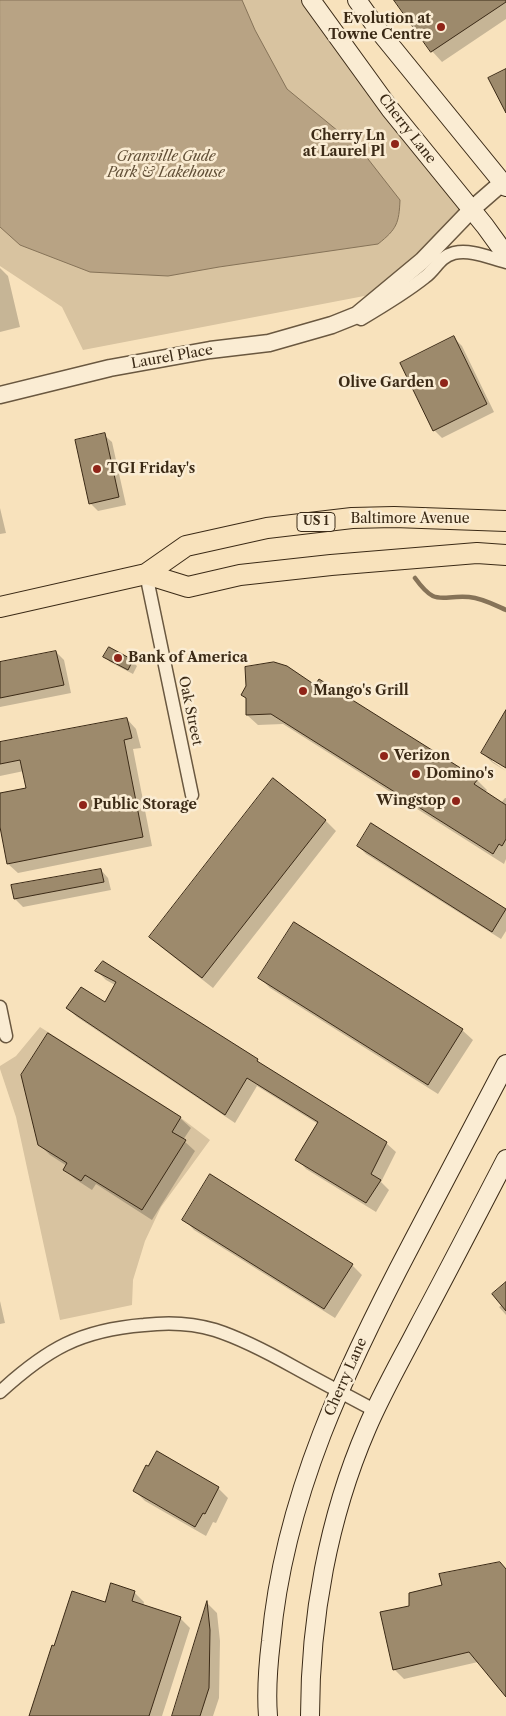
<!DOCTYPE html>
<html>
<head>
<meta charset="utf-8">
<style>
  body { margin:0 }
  canvas { display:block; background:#f8e2bc }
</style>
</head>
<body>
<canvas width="506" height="1716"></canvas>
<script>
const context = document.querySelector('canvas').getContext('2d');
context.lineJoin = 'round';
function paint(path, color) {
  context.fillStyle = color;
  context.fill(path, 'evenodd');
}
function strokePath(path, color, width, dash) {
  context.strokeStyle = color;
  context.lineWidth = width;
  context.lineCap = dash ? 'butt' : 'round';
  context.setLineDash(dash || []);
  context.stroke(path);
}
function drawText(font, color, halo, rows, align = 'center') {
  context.font = font + ' "Libre Caslon Text",serif';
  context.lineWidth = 5;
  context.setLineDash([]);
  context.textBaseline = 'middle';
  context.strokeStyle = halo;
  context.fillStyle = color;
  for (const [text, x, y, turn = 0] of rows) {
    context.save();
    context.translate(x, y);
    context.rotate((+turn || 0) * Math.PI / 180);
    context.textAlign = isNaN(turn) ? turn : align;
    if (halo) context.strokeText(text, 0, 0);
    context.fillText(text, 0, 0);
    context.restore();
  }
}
paint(new Path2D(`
  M 0,0 L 317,0 L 472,209 L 385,292 L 83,350 L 62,307 L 0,266 Z
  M 40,1027 L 168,1108 L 210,1140 L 161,1207 L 145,1241 L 133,1280 L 132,1305 L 60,1320 L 16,1117 L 0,1069 L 0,1066 L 16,1056 Z`), '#d8c3a0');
const water = new Path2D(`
  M 0,0 L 242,0 L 255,30 L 287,89 L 361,150 L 400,200 C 399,223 397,229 378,244 L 219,267 L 168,276 L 90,272 L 20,245 L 0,227 Z`);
paint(water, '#b8a384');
strokePath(water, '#867358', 1);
paint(new Path2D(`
  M 396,0 L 506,0 L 506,19 L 442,62 L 432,51 Z
  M 0,268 L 8,276 L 20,327 L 0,332 Z
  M 454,338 L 462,346 L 494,412 L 442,438 L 434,430 Z
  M 104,435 L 112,442 L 126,505 L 98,511 L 90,503 Z
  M 0,508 L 6,533 L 0,534 Z
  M 56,652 L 64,660 L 71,693 L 0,707 L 0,663 Z
  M 105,657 L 132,661 L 137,666 L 133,674 L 110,662 Z
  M 316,687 L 477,780 L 487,790 L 485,793 L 501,803 L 505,798 L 506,798 L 506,859 L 504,864 L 283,724 L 258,725 L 247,715 L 247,700 L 242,694 Z
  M 506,713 L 506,767 L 492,758 L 492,761 L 506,771 L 493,763 L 482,753 Z
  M 127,719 L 136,729 L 141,748 L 133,749 L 152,846 L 18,873 L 8,864 L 0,821 L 0,794 L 27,789 L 24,771 L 0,776 L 0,743 Z
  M 325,820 L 336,831 L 213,988 L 161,947 L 151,937 Z
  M 372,825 L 506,910 L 506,931 L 501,939 L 366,854 L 358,846 Z
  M 101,870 L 108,878 L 111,890 L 23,907 L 15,899 Z
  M 294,924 L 462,1030 L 473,1040 L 438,1094 L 270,988 L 260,978 Z
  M 97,971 L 257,1060 L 263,1067 L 386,1143 L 396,1152 L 381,1182 L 389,1190 L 376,1212 L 306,1169 L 297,1159 L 318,1124 L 257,1086 L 235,1123 L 77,1017 L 67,1008 L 105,1004 L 115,985 L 106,980 Z
  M 48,1035 L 180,1118 L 191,1128 L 183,1140 L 195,1151 L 152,1220 L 96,1184 L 92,1190 L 75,1179 L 65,1169 L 67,1166 L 50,1155 L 39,1144 Z
  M 184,1219 L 352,1265 L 362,1275 L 335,1318 L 194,1230 Z
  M 506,1283 L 506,1315 L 499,1307 L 502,1305 Z
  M 0,1301 L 5,1323 L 0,1324 Z
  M 218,1488 L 228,1498 L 216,1523 L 213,1522 L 206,1536 L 145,1501 L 135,1491 Z
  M 506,1569 L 506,1695 L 478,1662 L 404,1679 L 394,1669 L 411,1607 Z
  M 134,1592 L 144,1602 L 143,1606 L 180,1618 L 190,1628 L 162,1716 L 30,1716 L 55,1647 L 106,1604 Z
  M 208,1604 L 217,1613 L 220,1641 L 219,1698 L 213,1716 L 173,1716 Z`), '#0003');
strokePath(new Path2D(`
  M 415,578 C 436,607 439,595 469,597 C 482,598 495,605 506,610`), '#867358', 4.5);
const building = new Path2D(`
  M 394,0 L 506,0 L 506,2 L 431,52 Z
  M 506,69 L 506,113 L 488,78 Z
  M 454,336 L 487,404 L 433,431 L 400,363 Z
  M 105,433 L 119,497 L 89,504 L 75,440 Z
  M 109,647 L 133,660 L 128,670 L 103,657 Z
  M 56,651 L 64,685 L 0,698 L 0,662 Z
  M 274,662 L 287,666 L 315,685 L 319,679 L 478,779 L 474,784 L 506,805 L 506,839 L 502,846 L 499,844 L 493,854 L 271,714 L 246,715 L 246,698 L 241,695 L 246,686 L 245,667 Z
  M 506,710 L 506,768 L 481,753 Z
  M 127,718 L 132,738 L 124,740 L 143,837 L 7,864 L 0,827 L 0,793 L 26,788 L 20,760 L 0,764 L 0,742 Z
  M 273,778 L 326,820 L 202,978 L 149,937 Z
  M 371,823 L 506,909 L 492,932 L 357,846 Z
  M 101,869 L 104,882 L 14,899 L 11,885 Z
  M 294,922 L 463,1029 L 428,1085 L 258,978 Z
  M 103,961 L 258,1059 L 257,1061 L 387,1142 L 371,1174 L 381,1180 L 366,1203 L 295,1160 L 318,1122 L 247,1078 L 225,1115 L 66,1008 L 81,987 L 105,1002 L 116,982 L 95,971 Z
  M 48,1033 L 181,1117 L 172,1132 L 186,1140 L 142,1210 L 85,1175 L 81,1181 L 63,1170 L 67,1163 L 38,1145 L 21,1075 Z
  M 210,1174 L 353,1264 L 324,1309 L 182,1220 Z
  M 506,1282 L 506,1311 L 492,1294 Z
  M 157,1451 L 219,1487 L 205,1514 L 203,1513 L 195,1527 L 133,1491 L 146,1465 L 148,1466 Z
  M 500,1562 L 506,1569 L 506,1697 L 469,1652 L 393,1670 L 380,1612 L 409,1606 L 409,1593 L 442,1585 L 439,1574 Z
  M 111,1583 L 135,1591 L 132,1601 L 181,1617 L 149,1716 L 29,1716 L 52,1645 L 54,1646 L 72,1591 L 105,1602 Z
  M 207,1601 L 210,1630 L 209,1688 L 200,1716 L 172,1716 Z`);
paint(building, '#9d8a6c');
strokePath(building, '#3b2a16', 1);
const minor = new Path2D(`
  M 361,319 C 383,306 405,293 425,277 C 436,269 439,257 454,253 C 471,249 490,258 506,262
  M 146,574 L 192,795
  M 0,1007 L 6,1036
  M 0,1392 C 47,1349 80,1330 144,1325 C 168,1322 192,1323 215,1330 C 243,1339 269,1353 294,1367 C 321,1382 348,1396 374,1410`);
const tertiary = new Path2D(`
  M 0,395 L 110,368 L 210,350 L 269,343 L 332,325 L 357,315 L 422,261 L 472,209 L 503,182`);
const secondary = new Path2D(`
  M 311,0 L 390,109 L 485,226 L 506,255
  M 357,0 L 379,31 L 506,187
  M 268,1716 C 266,1691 268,1666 271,1641 C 284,1496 346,1368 413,1241 C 444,1182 475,1123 506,1064
  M 310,1716 C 310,1619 328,1518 367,1428 C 382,1393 401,1360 418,1327 C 448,1271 477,1215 506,1159`);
const primary = new Path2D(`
  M 146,574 L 188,587 L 240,575 L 331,565 L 477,553 L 506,555
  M 0,607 L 146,574 L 186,546 L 267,528 L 352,518 L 394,517 L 506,521`);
strokePath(minor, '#6a5840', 15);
strokePath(tertiary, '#6a5840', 19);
strokePath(secondary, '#3b2a16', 20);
strokePath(primary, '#3b2a16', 22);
strokePath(minor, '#faecd3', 12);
strokePath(tertiary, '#faecd3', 16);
strokePath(secondary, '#faecd3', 18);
strokePath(primary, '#f8e2bc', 20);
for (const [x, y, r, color] of [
  [441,27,5,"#8f2418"],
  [395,144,5,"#8f2418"],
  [444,383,5,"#8f2418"],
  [97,469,5,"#8f2418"],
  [118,658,5,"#8f2418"],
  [303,691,5,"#8f2418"],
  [384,756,5,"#8f2418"],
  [416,774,5,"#8f2418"],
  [456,801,5,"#8f2418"],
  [83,805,5,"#8f2418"]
]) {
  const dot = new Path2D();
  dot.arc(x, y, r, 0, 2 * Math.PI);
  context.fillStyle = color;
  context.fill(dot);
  strokePath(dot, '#faecd3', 2);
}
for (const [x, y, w] of [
  [316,522,38]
]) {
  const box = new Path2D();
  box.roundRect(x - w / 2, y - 9.5, w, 19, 4);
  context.fillStyle = '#faecd3';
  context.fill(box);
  strokePath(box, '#3b2a16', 1);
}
drawText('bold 12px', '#3b2a16', null, [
  ["US 1",316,522]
]);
drawText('bold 14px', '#3b2a16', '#faecd3', [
  ["Evolution at",431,19,"right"],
  ["Towne Centre",431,35,"right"],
  ["Cherry Ln",385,136,"right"],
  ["at Laurel Pl",385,152,"right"],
  ["Olive Garden",434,383,"right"],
  ["TGI Friday's",107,469],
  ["Bank of America",128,658],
  ["Mango's Grill",313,691],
  ["Verizon",394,756],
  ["Domino's",426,774],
  ["Wingstop",446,801,"right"],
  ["Public Storage",93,805]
], 'left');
drawText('14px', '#3b2a16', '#faecd3', [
  ["Cherry Lane",407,129,52],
  ["Laurel Place",172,357,-10],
  ["Baltimore Avenue",410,519],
  ["Oak Street",190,711,78],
  ["Cherry Lane",346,1377,-66]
]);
drawText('italic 14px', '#625038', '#faecd3', [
  ["Granville Gude",166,157],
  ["Park & Lakehouse",166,173]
]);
</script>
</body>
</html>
